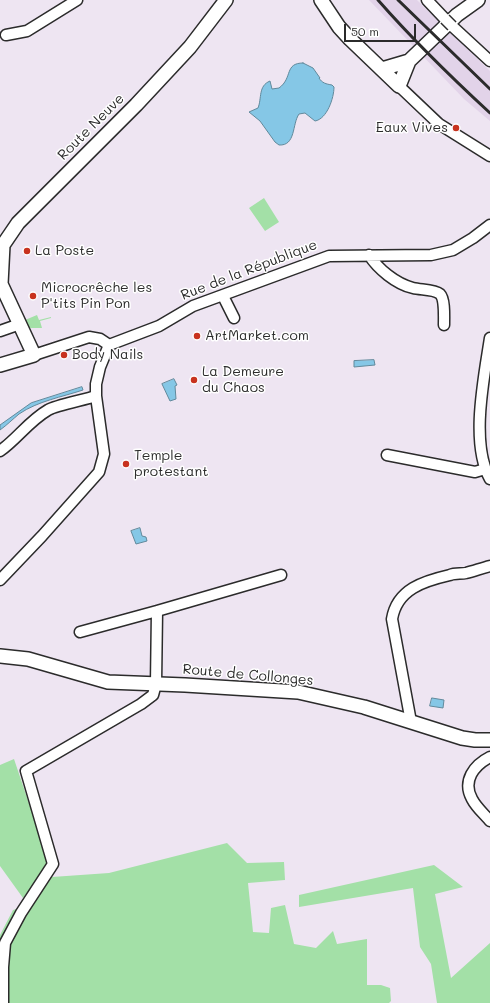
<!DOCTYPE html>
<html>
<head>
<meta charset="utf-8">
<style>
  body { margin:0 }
  #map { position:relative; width:490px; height:1003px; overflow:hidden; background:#eee5f2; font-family:Mali,sans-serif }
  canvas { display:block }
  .scale { position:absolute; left:344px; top:24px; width:72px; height:18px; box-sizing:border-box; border:2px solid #2b2b2b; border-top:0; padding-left:5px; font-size:12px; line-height:14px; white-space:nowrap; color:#2b2b2b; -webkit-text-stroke:3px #fff; paint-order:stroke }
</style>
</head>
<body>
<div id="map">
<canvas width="490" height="1003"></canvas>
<div class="scale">50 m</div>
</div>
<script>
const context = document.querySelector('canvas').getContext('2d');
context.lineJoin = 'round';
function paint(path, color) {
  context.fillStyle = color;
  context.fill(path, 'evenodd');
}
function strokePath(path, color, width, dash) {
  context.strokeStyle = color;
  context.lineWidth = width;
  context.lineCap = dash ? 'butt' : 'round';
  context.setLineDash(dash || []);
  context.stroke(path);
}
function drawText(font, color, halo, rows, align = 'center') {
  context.font = font + ' Mali,sans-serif';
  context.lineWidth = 3;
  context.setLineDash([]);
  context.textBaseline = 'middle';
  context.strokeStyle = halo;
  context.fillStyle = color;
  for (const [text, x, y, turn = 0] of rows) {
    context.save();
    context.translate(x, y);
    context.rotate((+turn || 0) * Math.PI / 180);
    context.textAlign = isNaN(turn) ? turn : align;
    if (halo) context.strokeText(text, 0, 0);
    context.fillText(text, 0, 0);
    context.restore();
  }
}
paint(new Path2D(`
  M 369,0 L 417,0 L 490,71 L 490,121 L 464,99 Z`), '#e2d3e9');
paint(new Path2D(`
  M 264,198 L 279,222 L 265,231 L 249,208 Z
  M 37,315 L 39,320 L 51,317 L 51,318 L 40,321 L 42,328 L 29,328 L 25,320 Z
  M 14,759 L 49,863 L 23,898 L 0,866 L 0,765 Z
  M 227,843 L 247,863 L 284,862 L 285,880 L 248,883 L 253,932 L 269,933 L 271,908 L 285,905 L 294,944 L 316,948 L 333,931 L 337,944 L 367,939 L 367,985 L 381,985 L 390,988 L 391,1001 L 389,1003 L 0,1003 L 0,935 L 13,910 L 32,905 L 52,877 L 109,873 Z
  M 434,865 L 463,887 L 435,894 L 451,978 L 490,943 L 490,1003 L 437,1003 L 431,964 L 420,947 L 413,888 L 299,907 L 299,895 Z`), '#a3e0a7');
const water = new Path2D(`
  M 303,63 L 313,68 L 320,78 L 319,78 C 322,83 326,84 332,85 L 334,87 C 334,98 327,119 315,121 L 305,113 L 299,114 C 292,124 296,146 279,145 L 275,142 L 260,121 L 249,112 L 258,108 C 262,98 258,86 270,81 L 272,89 L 279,88 C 293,78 284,63 303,63 Z
  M 374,360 L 375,365 L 354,367 L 354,361 Z
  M 174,379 L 177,385 L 175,386 L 176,399 L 170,401 L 162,384 Z
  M 82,387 L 83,390 C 62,397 38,401 19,414 C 13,419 7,425 0,430 L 0,425 L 31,403 Z
  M 140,528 L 142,536 L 146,537 L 147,541 L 136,544 L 131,531 Z
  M 432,698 L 444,700 L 443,708 L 430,706 Z`);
paint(water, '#85c7e6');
strokePath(water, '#61899b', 1);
const minor = new Path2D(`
  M 427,0 L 445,19
  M 452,26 L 490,61
  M 6,35 L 27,31 L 77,0
  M 399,86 L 439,124 L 490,156
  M 369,255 C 378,269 396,284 413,288 C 421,290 434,289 440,294 C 445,299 444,317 444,325
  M 223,296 L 234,318
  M 0,331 L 20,324
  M 490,338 C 484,378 470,443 490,479
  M 109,345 L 159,326 L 193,306 L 329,256 L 431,255 L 453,250 L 473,238 L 490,225
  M 34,355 L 89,337 L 100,339 L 109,345
  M 0,451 C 17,439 29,421 48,410 C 56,405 84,400 96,396
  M 387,455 L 475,472 L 485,469
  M 0,580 L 42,536 L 99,472 L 104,454 L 96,396 L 96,384 L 100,367 L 109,345
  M 80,632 L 157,611
  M 411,722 L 392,619 C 397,589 424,581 450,575 C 455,573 461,574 466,573 C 474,571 482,568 490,566
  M 490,757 C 474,765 462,781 472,799 C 476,807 484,814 490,821
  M 3,1003 L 3,967 L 5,943 L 21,913 L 53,864 L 26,771 L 141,704 L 153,695 L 156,684 L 157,611 L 281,575`);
const major = new Path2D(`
  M 321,0 L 339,27 L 350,39 L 399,86 L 409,61
  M 382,69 L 409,61 L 457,15 L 478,0
  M 0,365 L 34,355 L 1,284 L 3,245 L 18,223 L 136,105 L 190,47 L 226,0
  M 0,656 L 28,659 L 108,682 L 185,685 L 298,692 L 364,707 L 462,738 L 475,740 L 490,740`);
strokePath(minor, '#2b2b2b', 13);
strokePath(major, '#2b2b2b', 16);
strokePath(minor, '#fff', 10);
strokePath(major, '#fff', 13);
strokePath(new Path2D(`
  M 378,0 C 413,40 451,77 490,113
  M 398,0 L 490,89`), '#2b2b2b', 3);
const minorBridge = new Path2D(`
  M 445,19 L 452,26`);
strokePath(minorBridge, '#2b2b2b', 13, []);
strokePath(minorBridge, '#fff', 10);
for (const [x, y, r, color] of [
  [456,128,4,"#c8321e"],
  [27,251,4,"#c8321e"],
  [33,296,4,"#c8321e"],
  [197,336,4,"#c8321e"],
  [64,355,4,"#c8321e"],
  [194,380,4,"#c8321e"],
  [126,464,4,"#c8321e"]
]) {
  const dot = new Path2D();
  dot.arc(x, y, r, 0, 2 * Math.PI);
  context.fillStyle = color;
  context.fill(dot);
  strokePath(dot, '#fff', 1.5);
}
drawText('14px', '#2b2b2b', '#fff', [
  ["Route Neuve",91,127,-45],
  ["Rue de la République",249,270,-21],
  ["Route de Collonges",248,675,5]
]);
drawText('14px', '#2b2b2b', '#fff', [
  ["Eaux Vives",448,128,"right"],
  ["La Poste",35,251],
  ["Microcrêche les",41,288],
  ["P'tits Pin Pon",41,304],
  ["ArtMarket.com",205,336],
  ["Body Nails",72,355],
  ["La Demeure",202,372],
  ["du Chaos",202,388],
  ["Temple",134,456],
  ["protestant",134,472]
], 'left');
</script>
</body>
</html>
